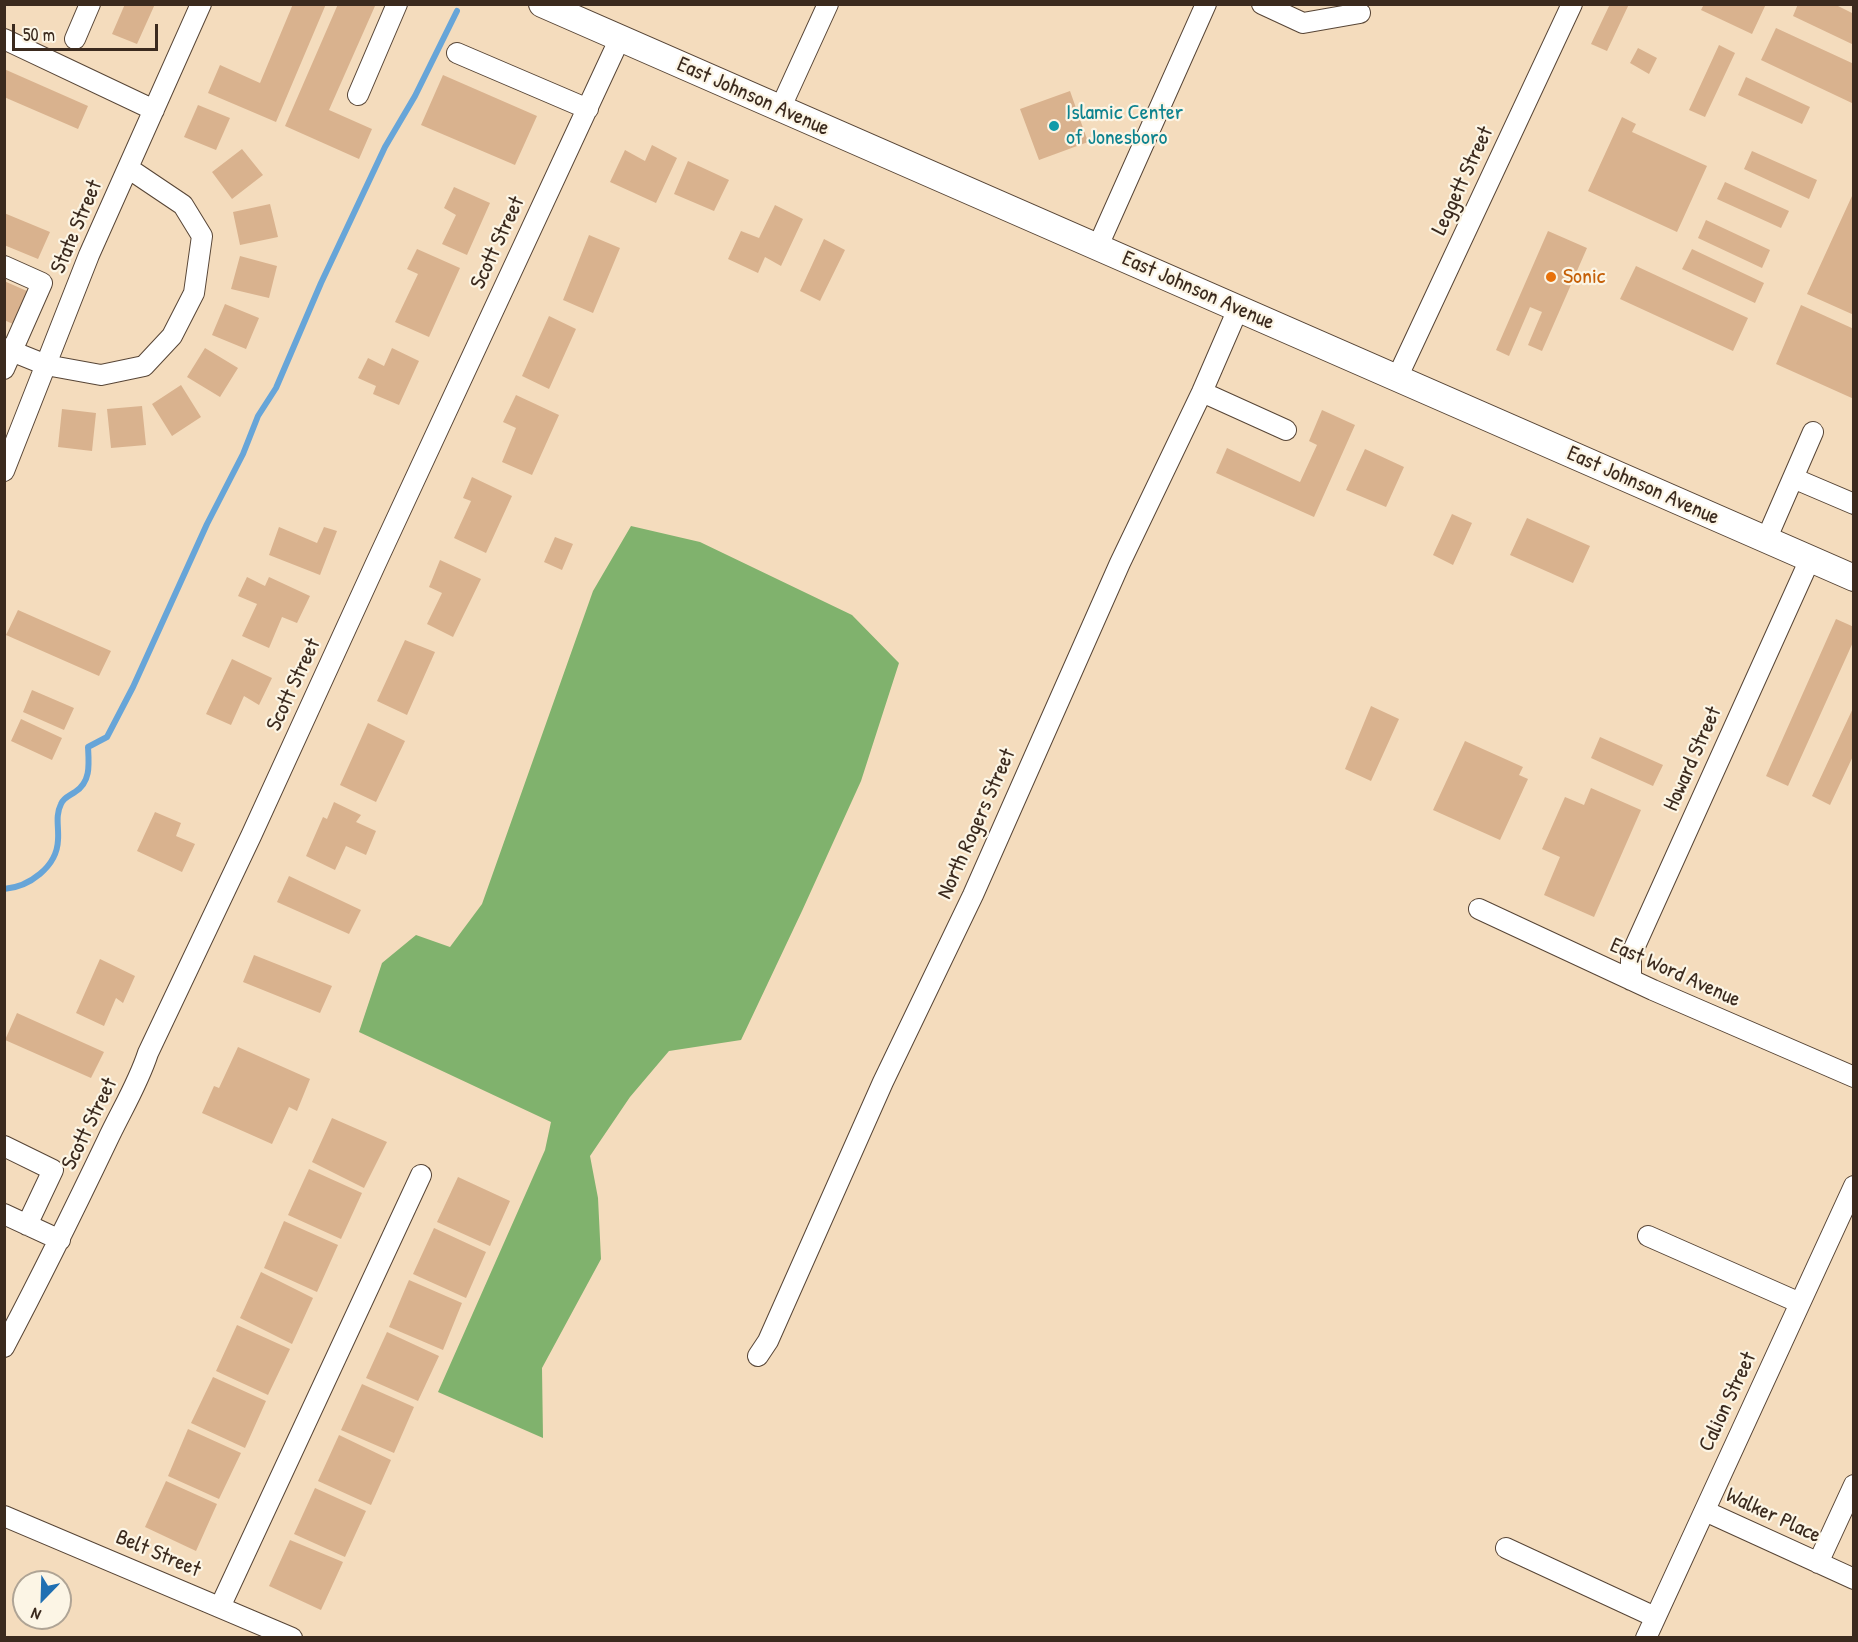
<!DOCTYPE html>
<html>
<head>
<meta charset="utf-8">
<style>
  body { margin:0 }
  #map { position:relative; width:1858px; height:1642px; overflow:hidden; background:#f4dcbd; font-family:"Patrick Hand",sans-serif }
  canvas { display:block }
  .frame { position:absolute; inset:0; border:6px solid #3b2a1e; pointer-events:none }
  .north { position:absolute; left:12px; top:1570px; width:60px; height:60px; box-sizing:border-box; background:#fcf5e5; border:2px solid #afa495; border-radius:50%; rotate:203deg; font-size:16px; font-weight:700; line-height:24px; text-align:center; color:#3b2a1e }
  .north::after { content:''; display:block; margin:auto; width:21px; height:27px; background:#1f6fb2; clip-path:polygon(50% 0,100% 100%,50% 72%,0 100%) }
  .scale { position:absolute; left:12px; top:24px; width:146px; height:27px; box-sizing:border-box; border:3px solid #3b2a1e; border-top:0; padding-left:8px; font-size:18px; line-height:21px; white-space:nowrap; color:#3b2a1e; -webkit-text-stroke:4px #fcf5e5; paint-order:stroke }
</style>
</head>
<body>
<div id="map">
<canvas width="1858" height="1642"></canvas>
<div class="frame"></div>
<div class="north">N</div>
<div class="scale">50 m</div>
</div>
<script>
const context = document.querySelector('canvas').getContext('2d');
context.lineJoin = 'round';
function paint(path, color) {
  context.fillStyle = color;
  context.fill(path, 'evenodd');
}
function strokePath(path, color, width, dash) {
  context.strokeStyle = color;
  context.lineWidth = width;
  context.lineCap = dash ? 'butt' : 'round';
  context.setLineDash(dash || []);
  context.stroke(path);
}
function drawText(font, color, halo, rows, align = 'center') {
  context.font = font + ' "Patrick Hand",sans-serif';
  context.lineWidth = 4.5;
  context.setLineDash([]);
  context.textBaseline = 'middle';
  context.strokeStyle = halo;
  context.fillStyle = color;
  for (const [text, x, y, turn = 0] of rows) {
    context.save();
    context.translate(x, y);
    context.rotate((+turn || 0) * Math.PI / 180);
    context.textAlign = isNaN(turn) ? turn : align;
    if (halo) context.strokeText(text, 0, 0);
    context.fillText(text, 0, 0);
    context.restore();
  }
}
paint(new Path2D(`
  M 631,526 L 700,542 L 852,615 L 899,663 L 861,781 L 802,911 L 741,1040 L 669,1051 L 630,1097 L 590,1156 L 598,1198 L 601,1259 L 542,1368 L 543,1438 L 438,1392 L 545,1150 L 551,1122 L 359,1032 L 382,963 L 416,935 L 450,947 L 482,904 L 593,591 Z`), '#80b26d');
strokePath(new Path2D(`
  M 4,889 C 29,887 57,867 58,840 C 59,827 55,816 61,804 C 63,798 69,796 75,792 C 91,782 89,764 88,747 L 107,737 L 133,687 L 207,524 L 243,454 L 258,416 L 276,388 L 321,283 L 385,147 L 415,96 L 457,11`), '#67a5d8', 6);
paint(new Path2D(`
  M 125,4 L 155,4 L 137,44 L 112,34 Z
  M 293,4 L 326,4 L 276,122 L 208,93 L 220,65 L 260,83 Z
  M 338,4 L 375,6 L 329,110 L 372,129 L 359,159 L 285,126 Z
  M 1610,4 L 1629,4 L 1607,51 L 1591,44 Z
  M 1704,4 L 1766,4 L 1752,34 L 1701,10 Z
  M 1798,4 L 1834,4 L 1854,14 L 1854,45 L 1793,16 Z
  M 1776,28 L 1854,64 L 1854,104 L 1761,60 Z
  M 1719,45 L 1735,53 L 1705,117 L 1689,110 Z
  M 1638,48 L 1657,58 L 1649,74 L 1630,63 Z
  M 4,69 L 88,106 L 78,129 L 4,97 Z
  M 443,75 L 537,116 L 515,165 L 421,125 Z
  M 1746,77 L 1810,107 L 1802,124 L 1738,95 Z
  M 1070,91 L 1088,142 L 1039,160 L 1020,109 Z
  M 198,105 L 230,118 L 216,150 L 184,137 Z
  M 1622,117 L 1636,124 L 1632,132 L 1707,166 L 1677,232 L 1588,191 Z
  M 652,145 L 677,158 L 656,203 L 610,182 L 625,150 L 645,161 Z
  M 242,149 L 263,175 L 232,199 L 212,172 Z
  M 1752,151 L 1817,180 L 1809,199 L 1744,169 Z
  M 688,161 L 729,180 L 714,211 L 674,194 Z
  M 1725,182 L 1789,211 L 1781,228 L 1717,199 Z
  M 454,187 L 490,203 L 467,255 L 442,244 L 456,215 L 444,208 Z
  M 1852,196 L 1854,197 L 1854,315 L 1807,294 Z
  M 270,204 L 278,237 L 240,245 L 233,212 Z
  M 775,205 L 803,219 L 781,266 L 765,257 L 758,273 L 728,259 L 741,231 L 759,238 Z
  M 4,213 L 50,232 L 38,259 L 4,245 Z
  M 1706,220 L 1770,250 L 1762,268 L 1698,238 Z
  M 1548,231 L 1587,248 L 1542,351 L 1528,345 L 1542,312 L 1530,307 L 1509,356 L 1496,350 Z
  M 589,235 L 620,248 L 593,313 L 563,300 Z
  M 824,239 L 845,250 L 820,301 L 800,291 Z
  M 417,249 L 460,268 L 429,337 L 395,322 L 418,274 L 407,269 Z
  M 1692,249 L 1764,283 L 1755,303 L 1682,269 Z
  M 240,256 L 277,266 L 269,298 L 231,289 Z
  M 1636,266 L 1748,318 L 1733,351 L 1620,299 Z
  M 4,281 L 27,291 L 13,324 L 4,320 Z
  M 225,304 L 259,318 L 246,349 L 212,335 Z
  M 1801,305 L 1854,329 L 1854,399 L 1776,364 Z
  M 549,316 L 576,329 L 549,389 L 522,376 Z
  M 205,348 L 238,368 L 220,397 L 187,377 Z
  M 392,348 L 419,361 L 399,405 L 373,394 L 376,386 L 358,378 L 368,358 L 384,366 Z
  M 181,385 L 201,417 L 172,436 L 152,404 Z
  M 516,395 L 559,415 L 532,475 L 502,462 L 516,428 L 503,422 Z
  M 142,406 L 146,445 L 111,448 L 107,409 Z
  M 62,409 L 96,413 L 92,451 L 58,447 Z
  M 1322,410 L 1355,425 L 1314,517 L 1216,473 L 1227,448 L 1300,482 L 1317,445 L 1309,441 Z
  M 1365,449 L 1404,467 L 1386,507 L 1346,490 Z
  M 472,477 L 512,496 L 486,553 L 454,538 L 471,501 L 463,498 Z
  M 1452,514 L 1472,523 L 1453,565 L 1433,555 Z
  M 1527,518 L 1590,546 L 1573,583 L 1510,555 Z
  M 279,527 L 317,543 L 324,527 L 337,531 L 320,575 L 269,555 Z
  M 555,537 L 573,544 L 562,570 L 544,562 Z
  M 440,560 L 481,579 L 453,637 L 427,624 L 442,593 L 429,587 Z
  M 247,577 L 265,586 L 269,577 L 310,596 L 297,623 L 282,617 L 269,648 L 242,636 L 257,604 L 238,596 Z
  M 18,610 L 111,651 L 99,676 L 6,635 Z
  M 1836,619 L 1854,627 L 1854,640 L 1788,786 L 1766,776 Z
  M 405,640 L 435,652 L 407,715 L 377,701 Z
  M 232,659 L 272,678 L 259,705 L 244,696 L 231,725 L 206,714 Z
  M 32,690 L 74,708 L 64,730 L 23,712 Z
  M 1371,706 L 1399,719 L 1371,781 L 1345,769 Z
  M 1854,706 L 1854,754 L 1830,805 L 1812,796 Z
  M 21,719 L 62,738 L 52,760 L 11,741 Z
  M 368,723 L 405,741 L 376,802 L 340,785 Z
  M 1600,737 L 1663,765 L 1653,786 L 1591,758 Z
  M 1465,741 L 1523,767 L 1519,775 L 1528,779 L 1500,840 L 1433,810 Z
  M 1591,788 L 1641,810 L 1594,917 L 1544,895 L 1560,857 L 1542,849 L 1565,797 L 1584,805 Z
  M 334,802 L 361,815 L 356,822 L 376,831 L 366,855 L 346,846 L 335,870 L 306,856 L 323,817 L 327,819 Z
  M 155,812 L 181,823 L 176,836 L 195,844 L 182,872 L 137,851 Z
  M 289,876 L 361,910 L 349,934 L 277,902 Z
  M 254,955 L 332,986 L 320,1013 L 243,982 Z
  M 100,959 L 135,976 L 123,1003 L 116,998 L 104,1026 L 76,1013 Z
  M 17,1013 L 104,1052 L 91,1078 L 5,1040 Z
  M 238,1047 L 310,1079 L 297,1111 L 289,1107 L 272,1144 L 202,1113 L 214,1086 L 219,1088 Z
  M 332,1118 L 387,1142 L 364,1188 L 312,1162 Z
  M 309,1169 L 362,1193 L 341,1239 L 288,1215 Z
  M 458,1177 L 510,1201 L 490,1246 L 437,1222 Z
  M 284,1221 L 338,1245 L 317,1292 L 264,1268 Z
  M 434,1228 L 486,1252 L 466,1298 L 413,1274 Z
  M 261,1272 L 313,1298 L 292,1344 L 240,1318 Z
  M 409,1280 L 462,1303 L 443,1350 L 389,1327 Z
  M 237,1325 L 290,1349 L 268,1395 L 216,1371 Z
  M 387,1332 L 439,1356 L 418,1401 L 366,1378 Z
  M 213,1377 L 266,1401 L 245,1448 L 191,1423 Z
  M 362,1384 L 414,1407 L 394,1453 L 341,1430 Z
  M 188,1429 L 241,1453 L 219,1499 L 168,1476 Z
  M 339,1435 L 391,1460 L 371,1505 L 318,1481 Z
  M 166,1481 L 217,1504 L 196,1551 L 145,1527 Z
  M 315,1488 L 366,1511 L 345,1557 L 294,1534 Z
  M 290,1540 L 343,1562 L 321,1610 L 269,1586 Z`), '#d9b28e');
const minor = new Path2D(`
  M 1262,4 L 1303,23 L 1360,13
  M 4,39 L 154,110
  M 75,39 L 90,4
  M 457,53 L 588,109
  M 358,95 L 397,4
  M 780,109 L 828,4
  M 1098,246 L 1206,4
  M 4,266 L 42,283 L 4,369
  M 4,348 L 46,365 L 101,375 L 144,366 L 172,336 L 194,293 L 202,236 L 183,205 L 128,168
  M 1397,378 L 1572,4
  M 1202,392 L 1286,430
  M 4,471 L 89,255 L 201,4
  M 1793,478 L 1854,504
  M 1766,540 L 1813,432
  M 1479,909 L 1653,990 L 1854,1077
  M 1631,980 L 1631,955 L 1810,559
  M 4,1146 L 53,1170 L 27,1225
  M 4,1214 L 60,1240
  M 1648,1236 L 1800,1303
  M 4,1347 C 40,1279 74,1210 107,1141 C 121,1111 138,1084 148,1053 L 251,836 L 376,563 L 620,38
  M 758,1356 L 768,1341 L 883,1082 L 973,895 L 1120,563 L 1202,392 L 1238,309
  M 1705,1511 L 1854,1579
  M 4,1516 L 292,1638
  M 1506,1548 L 1655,1617
  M 1818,1563 L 1854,1485
  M 220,1607 L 421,1175
  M 1646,1638 L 1854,1186`);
const major = new Path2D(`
  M 542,4 L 1854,578`);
strokePath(minor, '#574536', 22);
strokePath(major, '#574536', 28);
strokePath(minor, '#fff', 20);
strokePath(major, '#fff', 26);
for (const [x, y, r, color] of [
  [1054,126,6,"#0f9aa8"],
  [1551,277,6,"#e8710a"]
]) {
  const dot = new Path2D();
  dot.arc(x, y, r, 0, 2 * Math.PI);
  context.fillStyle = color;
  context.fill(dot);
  strokePath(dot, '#fcf5e5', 2);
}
drawText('22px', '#3b2a1e', '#fcf5e5', [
  ["East Johnson Avenue",753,97,24],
  ["Leggett Street",1463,181,-65],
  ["State Street",77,227,-67],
  ["Scott Street",498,243,-65],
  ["East Johnson Avenue",1198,291,24],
  ["East Johnson Avenue",1643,486,24],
  ["Scott Street",294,685,-65],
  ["Howard Street",1693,759,-66],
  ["North Rogers Street",977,824,-66],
  ["East Word Avenue",1675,973,24],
  ["Scott Street",90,1124,-64],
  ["Calion Street",1728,1402,-65],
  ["Walker Place",1773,1516,25],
  ["Belt Street",158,1554,23]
]);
drawText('22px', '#0d838f', '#fcf5e5', [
  ["Islamic Center",1066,113],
  ["of Jonesboro",1066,138]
], 'left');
drawText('22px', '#c56008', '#fcf5e5', [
  ["Sonic",1563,277]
], 'left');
</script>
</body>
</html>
